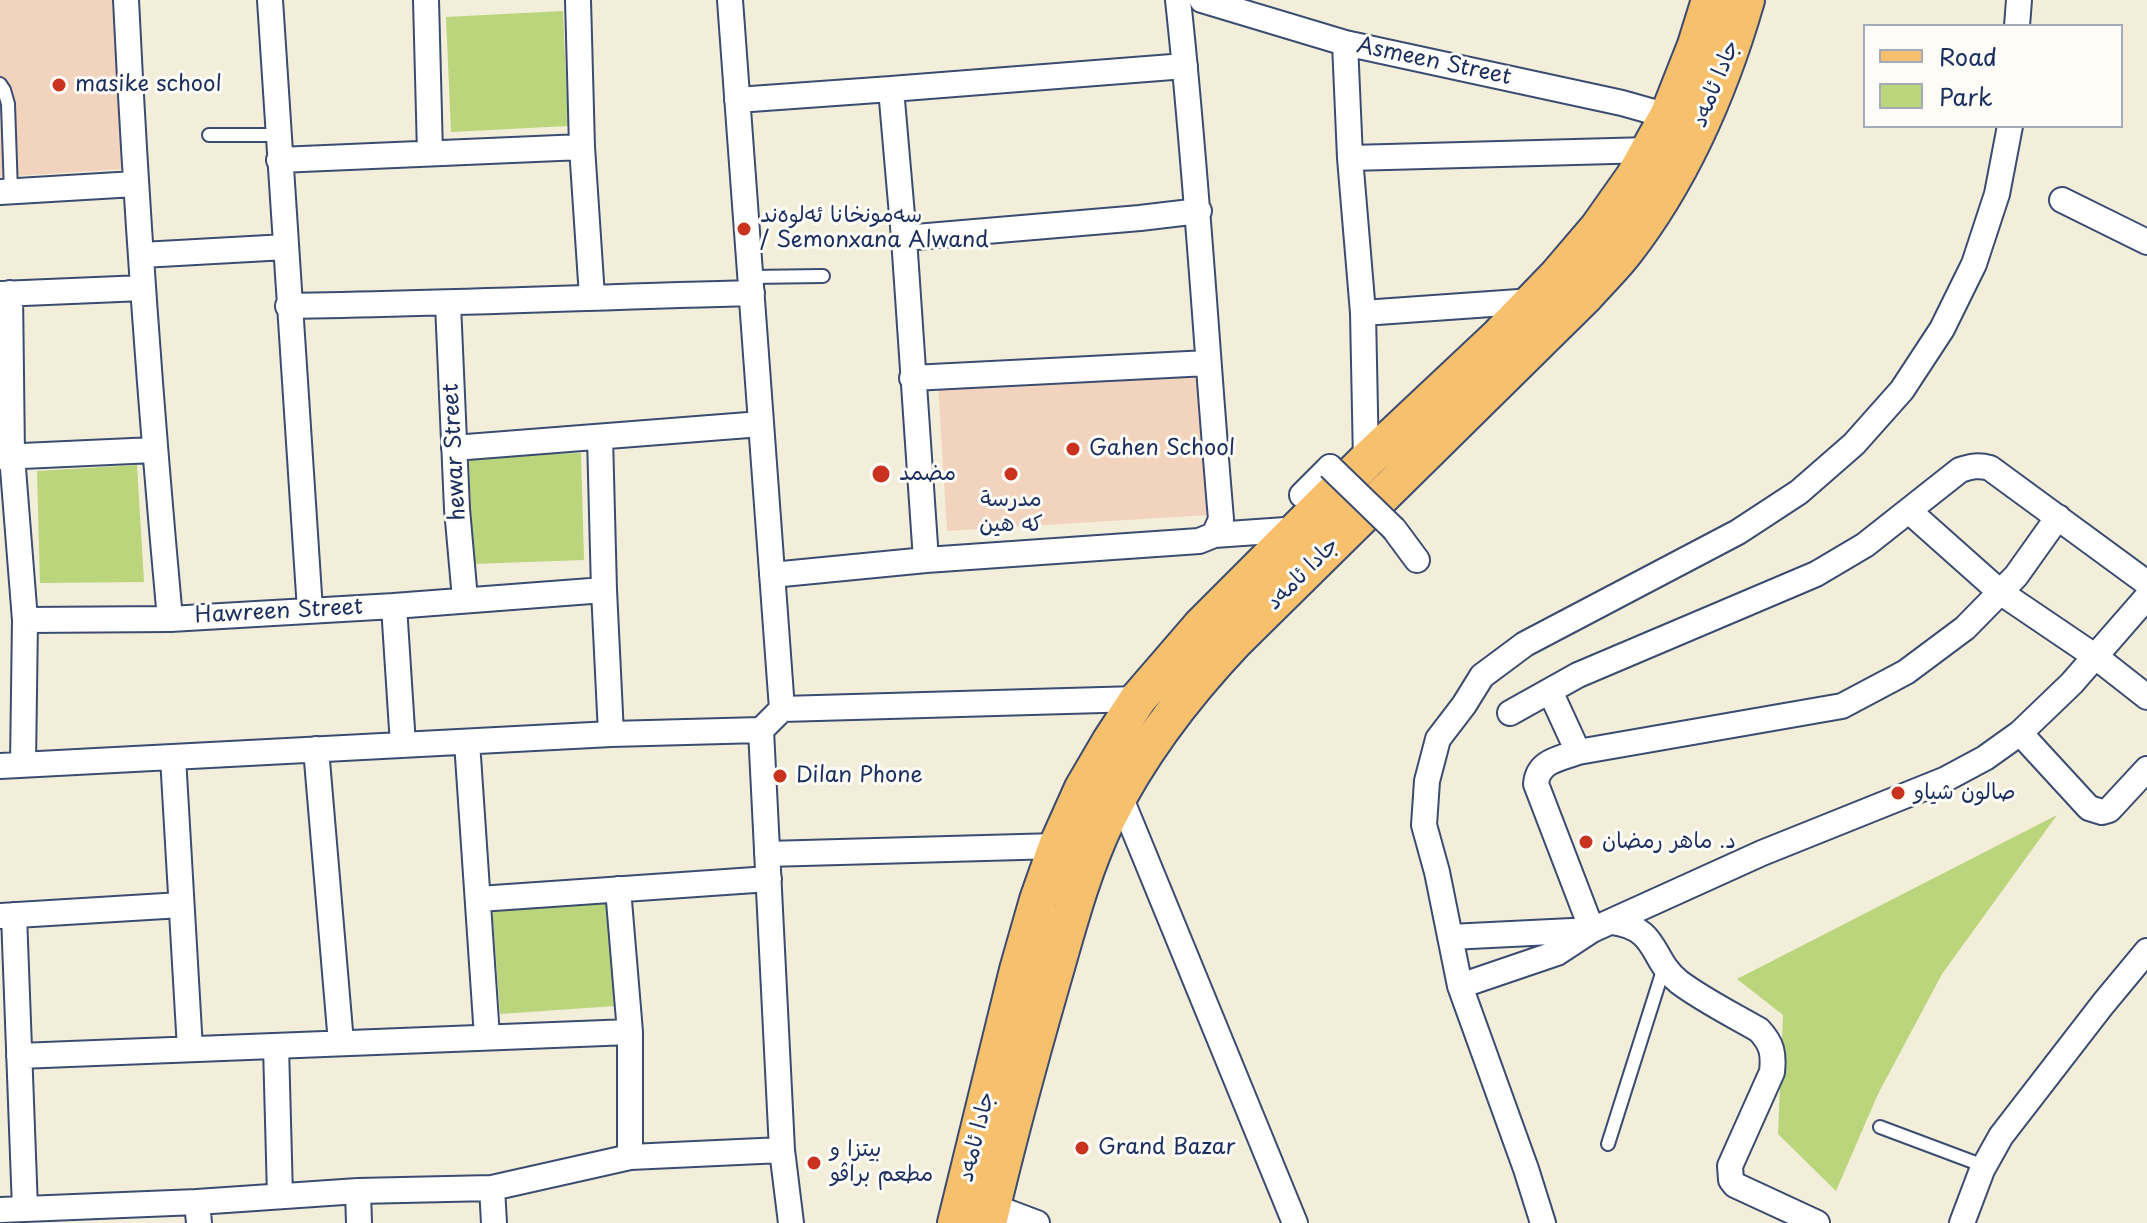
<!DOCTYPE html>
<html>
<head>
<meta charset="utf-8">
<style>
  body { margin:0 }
  #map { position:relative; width:2147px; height:1223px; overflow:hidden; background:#f2eeda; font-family:"Playpen Sans",sans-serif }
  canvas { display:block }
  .legend { position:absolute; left:1863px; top:24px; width:260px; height:104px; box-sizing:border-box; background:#fdfcf7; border:2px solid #a3aaba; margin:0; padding:10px 14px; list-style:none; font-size:24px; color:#1b2f5e }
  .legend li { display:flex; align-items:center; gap:16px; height:40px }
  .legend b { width:40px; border:2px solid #a3aaba }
</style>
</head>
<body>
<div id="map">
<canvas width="2147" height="1223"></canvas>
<ul class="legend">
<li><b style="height:10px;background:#f7c06c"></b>Road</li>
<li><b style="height:22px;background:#bad57b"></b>Park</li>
</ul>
</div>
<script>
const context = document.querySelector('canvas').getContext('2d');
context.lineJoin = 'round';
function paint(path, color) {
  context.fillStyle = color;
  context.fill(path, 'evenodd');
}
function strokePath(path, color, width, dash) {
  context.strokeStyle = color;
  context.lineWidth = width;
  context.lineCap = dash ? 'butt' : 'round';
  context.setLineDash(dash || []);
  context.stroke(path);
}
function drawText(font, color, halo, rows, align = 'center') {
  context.font = font + ' "Playpen Sans","Playpen Sans Arabic",sans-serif';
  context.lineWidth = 6;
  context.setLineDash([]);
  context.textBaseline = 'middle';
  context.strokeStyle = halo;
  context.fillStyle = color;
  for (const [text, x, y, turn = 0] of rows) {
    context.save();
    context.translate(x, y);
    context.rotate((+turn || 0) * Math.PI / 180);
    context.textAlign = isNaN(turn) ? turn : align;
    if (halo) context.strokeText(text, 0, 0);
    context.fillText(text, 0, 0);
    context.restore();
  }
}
paint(new Path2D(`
  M 0,0 L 112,0 L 123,169 L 0,177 Z
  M 1200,368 L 1208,515 L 947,531 L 938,384 Z`), '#f2d4be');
paint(new Path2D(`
  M 563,11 L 568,126 L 451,132 L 446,17 Z
  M 581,453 L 584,560 L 472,564 L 469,456 Z
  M 137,465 L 144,582 L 40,583 L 37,471 Z
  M 2057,815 L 1942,974 L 1878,1094 L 1836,1191 L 1778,1134 L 1783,1015 L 1737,979 Z
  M 607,897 L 615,1006 L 500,1014 L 492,905 Z`), '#bad57b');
const lane = new Path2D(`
  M 0,84 L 4,90 L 8,104 L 11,192
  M 209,135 L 278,135
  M 750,277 L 823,276
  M 1880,1127 L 1984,1166
  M 1608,1144 L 1664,967`);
const street = new Path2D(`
  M 126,0 C 136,207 151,413 170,619
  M 270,0 C 282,203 295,406 310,610
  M 426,0 L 430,153
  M 578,0 L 582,147 L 592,297
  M 730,0 L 782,709 L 761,730 L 782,1150 L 791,1223
  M 1202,0 L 1345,43 L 1622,103 L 1668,116
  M 2017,26 L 2019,0
  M 1345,43 L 1350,158 L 1363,313 L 1366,461
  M 891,89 L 1185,66
  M 737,100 L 891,89 L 904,238 L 926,560
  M 1350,158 L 1650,150
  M 279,160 L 582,147
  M 0,192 L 135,184
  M 2062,200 L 2147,242
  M 904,238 L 1140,218 L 1199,211
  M 142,255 L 286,247
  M 10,293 L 12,456 L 25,620 L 23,764
  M 0,294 L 143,288
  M 448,304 L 457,509 L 465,599
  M 288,306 C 443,304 597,297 752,293
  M 1363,313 L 1533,301
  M 912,378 L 1208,363
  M 600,437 L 604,590 L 611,734
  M 454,448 L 761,424
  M 0,457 L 154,450
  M 1302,495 L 1330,467
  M 1909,511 L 2000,592 L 2096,657 L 2147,697
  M 1394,529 L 1417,560
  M 1214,535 L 1300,529
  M 772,575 L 926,560 L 1199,541 L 1214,535 L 1221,519 C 1206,346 1197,173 1178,0
  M 394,606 L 604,590
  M 25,620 L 170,619 L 394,606 L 403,745
  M 1550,691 L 1578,752
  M 782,709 L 1138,699
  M 1510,713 L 1578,675 L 1816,574 L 1865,545 L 1960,470 C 1971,466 1979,465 1990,468 L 2147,583
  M 2020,733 L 2089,808 L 2102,812 L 2109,810 L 2147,769
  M 467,742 L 487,1037
  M 316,749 L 341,1043
  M 173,757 L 190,1049
  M 0,766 L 611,734 L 761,730
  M 1120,796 L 1295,1223
  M 767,854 L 1057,846
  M 618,889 L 630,1032 L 630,1157
  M 479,899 L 769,879
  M 14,915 L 25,1209
  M 0,916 L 181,905
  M 1612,922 C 1660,929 1649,958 1679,982 C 1703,1000 1733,1015 1759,1030 C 1772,1044 1774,1053 1772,1072 L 1730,1166 L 1731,1180 L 1735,1185 L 1817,1223
  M 1592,930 L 1536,784 C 1538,761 1559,759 1578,752 L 1842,706 L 1906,672 L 1965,628 L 2016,576 L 2058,517
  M 1450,937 L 1592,930
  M 1460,986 L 1557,953 L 1592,930 L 1762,853 L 1944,780 L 1985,758 L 2020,733 L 2072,683 L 2147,597
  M 276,1046 L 280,1196
  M 19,1056 L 630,1032
  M 492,1188 L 494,1223
  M 358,1191 L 359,1223
  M 992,1206 L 1037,1223
  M 0,1210 L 197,1202
  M 199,1223 L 197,1202 L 358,1191 L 492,1188 L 630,1157 L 782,1150
  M 1543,1223 L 1526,1169 L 1460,986 L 1437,872 L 1424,825 L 1427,781 L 1438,739 L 1464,705 L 1482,676 L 1525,644 L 1738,532 L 1799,492 L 1854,444 L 1902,390 L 1942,329 L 1974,264 L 1997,194 L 2010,126
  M 1962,1223 L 1982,1170 L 2001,1136 L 2103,1004 L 2147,951`);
const primary = new Path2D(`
  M 956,1223 L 1018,970 L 1038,900 L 1057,846 L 1083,788 L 1110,742 L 1138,699 L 1201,626 L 1366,461 L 1499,336 L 1557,276 L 1598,228 L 1634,177 L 1668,116 L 1696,45 L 1710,0
  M 988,1223 C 1007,1142 1029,1061 1052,981 C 1068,926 1082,871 1107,819 C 1140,752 1184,695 1235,641 L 1585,296 C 1598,281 1614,266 1626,250 C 1683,176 1720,90 1746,0`);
strokePath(lane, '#3b4c71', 16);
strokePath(street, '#3b4c71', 28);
strokePath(primary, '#3b4c71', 40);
strokePath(lane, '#fff', 12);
strokePath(street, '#fff', 24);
strokePath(primary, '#f7c06c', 36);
const streetBridge = new Path2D(`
  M 1330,467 L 1394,529`);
strokePath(streetBridge, '#3b4c71', 28, []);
strokePath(streetBridge, '#fff', 24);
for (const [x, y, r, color] of [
  [59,85,8,"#c8321e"],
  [744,229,8,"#c8321e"],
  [1073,449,8,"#c8321e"],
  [881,474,10,"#c8321e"],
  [1011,474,8,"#c8321e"],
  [780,776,8,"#c8321e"],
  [1898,793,8,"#c8321e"],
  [1586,842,8,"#c8321e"],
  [1082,1148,8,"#c8321e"],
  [814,1163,8,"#c8321e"]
]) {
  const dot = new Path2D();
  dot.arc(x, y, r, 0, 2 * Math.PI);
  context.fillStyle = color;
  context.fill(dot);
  strokePath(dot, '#fdfcf7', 3);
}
drawText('22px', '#1b2f5e', '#fdfcf7', [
  ["Asmeen Street",1434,62,12],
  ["جادا ئامەد",1716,84,-68],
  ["hewar Street",455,452,-93],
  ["جادا ئامەد",1303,574,-45],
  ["Hawreen Street",279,612,-3],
  ["جادا ئامەد",977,1137,-76]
]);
drawText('22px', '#1b2f5e', '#fdfcf7', [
  ["masike school",75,85],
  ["سەمونخانا ئەلوەند",760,216],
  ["/ Semonxana Alwand",760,241],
  ["Gahen School",1089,449],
  ["مضمد",899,474],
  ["مدرسة",1011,500,"center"],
  ["كه هين",1011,525,"center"],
  ["Dilan Phone",796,776],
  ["صالون شياو",1914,793],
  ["د. ماهر رمضان",1602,842],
  ["Grand Bazar",1098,1148],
  ["بيتزا و",830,1150],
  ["مطعم براڤو",830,1175]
], 'left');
</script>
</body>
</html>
